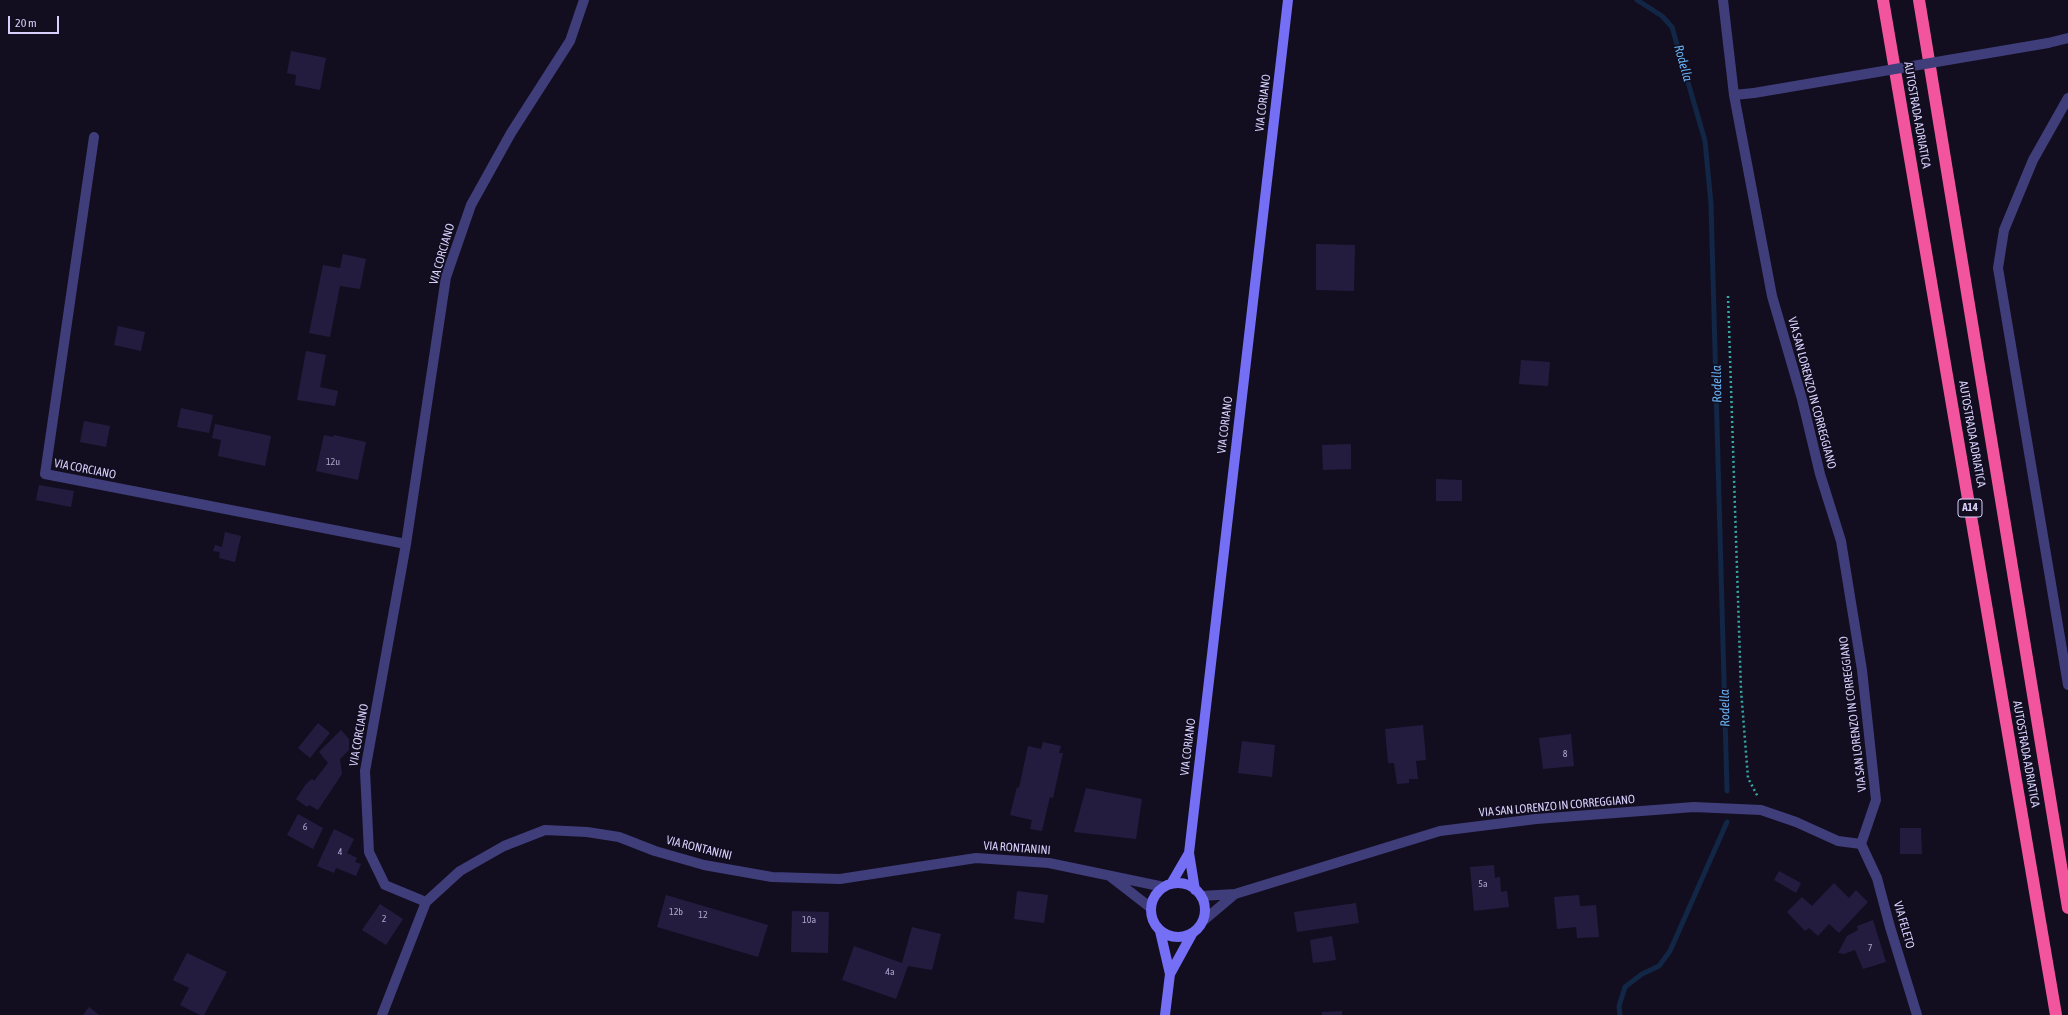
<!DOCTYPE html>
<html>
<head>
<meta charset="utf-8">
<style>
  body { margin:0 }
  #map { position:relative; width:2068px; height:1015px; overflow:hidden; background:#120e20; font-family:"Asap Condensed",sans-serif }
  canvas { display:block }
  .scale { position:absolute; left:8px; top:16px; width:51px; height:18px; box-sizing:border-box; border:2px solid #d6d0fb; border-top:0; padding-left:5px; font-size:12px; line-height:14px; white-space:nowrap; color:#d6d0fb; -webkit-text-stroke:3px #120e20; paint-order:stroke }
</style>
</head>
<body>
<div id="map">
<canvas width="2068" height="1015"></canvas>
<div class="scale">20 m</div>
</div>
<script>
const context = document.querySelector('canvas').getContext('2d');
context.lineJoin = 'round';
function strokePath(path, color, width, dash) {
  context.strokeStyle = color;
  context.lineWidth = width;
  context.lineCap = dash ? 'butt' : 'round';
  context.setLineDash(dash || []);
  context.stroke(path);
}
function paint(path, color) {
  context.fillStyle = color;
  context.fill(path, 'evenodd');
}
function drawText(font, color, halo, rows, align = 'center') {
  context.font = font + ' "Asap Condensed",sans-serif';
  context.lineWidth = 3.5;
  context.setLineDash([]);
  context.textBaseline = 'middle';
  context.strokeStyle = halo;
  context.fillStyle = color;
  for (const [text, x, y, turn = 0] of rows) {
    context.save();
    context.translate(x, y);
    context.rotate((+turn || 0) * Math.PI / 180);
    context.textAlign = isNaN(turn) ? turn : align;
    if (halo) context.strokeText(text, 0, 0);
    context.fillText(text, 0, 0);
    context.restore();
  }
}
strokePath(new Path2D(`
  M 1637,0 L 1662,16 L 1672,27 L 1705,141 L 1711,204 L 1727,791
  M 1620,1015 L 1619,1006 L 1625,987 L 1642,974 L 1659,966 L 1670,951 L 1727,822`), '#122645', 5);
paint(new Path2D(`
  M 291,51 L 326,58 L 320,90 L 295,85 L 296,75 L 287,73 Z
  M 1316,244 L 1355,245 L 1354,291 L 1316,290 Z
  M 343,254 L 366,259 L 360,289 L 340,286 L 330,337 L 309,333 L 323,265 L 340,268 Z
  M 118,326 L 145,332 L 141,351 L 114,345 Z
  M 306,351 L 326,355 L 320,387 L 338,391 L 335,406 L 297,400 Z
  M 1521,360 L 1550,362 L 1548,386 L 1519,384 Z
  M 181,408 L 213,415 L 209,433 L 177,427 Z
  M 84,421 L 110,426 L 106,447 L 80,442 Z
  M 215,424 L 271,436 L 265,466 L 218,456 L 221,440 L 212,438 Z
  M 324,435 L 333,437 L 334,435 L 366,442 L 358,480 L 316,471 Z
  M 1351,444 L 1351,469 L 1323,470 L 1322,445 Z
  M 1436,479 L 1462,480 L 1462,501 L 1436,501 Z
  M 39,485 L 74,491 L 71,507 L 36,500 Z
  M 225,532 L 241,536 L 235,562 L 219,558 L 220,552 L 213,551 L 215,545 L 222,547 Z
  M 318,723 L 330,733 L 310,758 L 298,748 Z
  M 1423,725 L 1426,760 L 1416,761 L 1418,779 L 1409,779 L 1409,783 L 1397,784 L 1394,763 L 1388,763 L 1385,729 Z
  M 341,730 L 349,739 L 349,750 L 340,759 L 342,774 L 318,810 L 309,805 L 307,807 L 296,799 L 306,784 L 312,779 L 314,781 L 328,763 L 319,752 Z
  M 1571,734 L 1574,766 L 1543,769 L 1539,738 Z
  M 1242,741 L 1275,745 L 1272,777 L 1238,773 Z
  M 1043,742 L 1061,746 L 1059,753 L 1063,753 L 1053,798 L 1050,797 L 1042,831 L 1030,829 L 1032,820 L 1010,815 L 1017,787 L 1019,788 L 1028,746 L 1041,749 Z
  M 1086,788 L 1142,799 L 1136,839 L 1074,832 Z
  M 298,814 L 323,828 L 313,849 L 287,835 Z
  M 1900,828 L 1921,828 L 1922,854 L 1900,854 Z
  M 334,829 L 354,839 L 347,853 L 357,858 L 355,862 L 361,864 L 356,876 L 336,868 L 334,873 L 317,866 Z
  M 1494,865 L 1495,878 L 1500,877 L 1501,892 L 1507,891 L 1509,907 L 1474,911 L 1470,867 Z
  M 1779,871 L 1801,883 L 1796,893 L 1774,880 Z
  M 1834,883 L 1849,898 L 1856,890 L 1868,902 L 1839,933 L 1829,924 L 1818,936 L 1809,928 L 1805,931 L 1787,912 L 1802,897 L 1812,906 Z
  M 1017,891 L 1048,895 L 1044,923 L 1014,919 Z
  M 666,895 L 768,925 L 758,957 L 657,927 Z
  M 1579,895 L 1580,906 L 1596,905 L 1599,937 L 1577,938 L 1576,927 L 1557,929 L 1554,897 Z
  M 1356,903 L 1359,923 L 1297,932 L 1294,912 Z
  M 380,904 L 403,919 L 386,945 L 362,930 Z
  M 792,911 L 829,912 L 828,953 L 791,952 Z
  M 1873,920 L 1886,962 L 1863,969 L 1855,950 L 1844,954 L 1838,953 L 1847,936 L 1858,930 L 1857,926 Z
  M 912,927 L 941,934 L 932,970 L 908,966 L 896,999 L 842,980 L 854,946 L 902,963 Z
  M 1332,936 L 1336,960 L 1313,963 L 1310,940 Z
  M 187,953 L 227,972 L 204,1015 L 200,1015 L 180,1005 L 189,988 L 173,980 Z
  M 89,1007 L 99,1015 L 83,1015 Z
  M 1342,1011 L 1342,1015 L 1322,1015 L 1322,1012 Z`), '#241c3f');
strokePath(new Path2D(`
  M 1728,296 L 1741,690 L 1748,778 L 1758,797`), '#37a9a4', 2.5, [2, 3]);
strokePath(new Path2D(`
  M 1723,0 L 1734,95 L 1772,296 L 1802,399 L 1820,474 L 1841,541 L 1862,670 L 1876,800 L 1861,844
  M 2048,43 L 2068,38
  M 1734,95 L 1754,93
  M 2068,98 L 2033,160 L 2004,230 L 1998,268 L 2068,685
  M 94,137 L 45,474 L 406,544
  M 1861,844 L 1877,878 L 1890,927 L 1917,1015
  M 1111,877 L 1151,908
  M 1201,896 L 1235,894 L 1440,831 L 1536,819 L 1694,807 L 1761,810 L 1796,822 L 1838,841 L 1861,844
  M 426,902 L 385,885 L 369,852 L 365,771 L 406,544 L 446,277 L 471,205 L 511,133 L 570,41 L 584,0
  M 1203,921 L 1235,894
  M 382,1015 L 426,902 L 460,871 L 504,846 L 545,830 L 587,832 L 619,837 L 655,851 L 704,865 L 772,877 L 840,879 L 976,858 L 1049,863 L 1164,887`), '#403d7b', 10);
strokePath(new Path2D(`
  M1151 910a27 27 0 1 1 54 0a27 27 0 1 1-54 0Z
  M 1171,884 L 1189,853
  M 1195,890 L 1189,853 L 1288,0
  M 1160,931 L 1170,974 L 1165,1015
  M 1170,974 L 1192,934`), '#746ff4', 10);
strokePath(new Path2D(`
  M 1883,0 L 2056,1015
  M 1919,0 L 2068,908`), '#f2559e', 12);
strokePath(new Path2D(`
  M 1754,93 L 2048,43`), '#403d7b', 10);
drawText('10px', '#aaa3cc', null, [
  ["12u",333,462],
  ["8",1565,754],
  ["6",305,827],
  ["4",340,852],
  ["5a",1483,884],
  ["12b",676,912],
  ["12",703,915],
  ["2",384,919],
  ["10a",809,920],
  ["7",1870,948],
  ["4a",890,972]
]);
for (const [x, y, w] of [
  [1970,508,24]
]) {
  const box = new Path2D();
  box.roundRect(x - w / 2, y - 9, w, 18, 3);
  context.fillStyle = '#120e20';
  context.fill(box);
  strokePath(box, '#d6d0fb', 1);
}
drawText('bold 11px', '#d6d0fb', null, [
  ["A14",1970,508]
]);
drawText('12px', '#d6d0fb', '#120e20', [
  ["VIA CORIANO",1263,103,-83],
  ["AUTOSTRADA ADRIATICA",1917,115,80],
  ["VIA CORCIANO",442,254,-74],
  ["VIA SAN LORENZO IN CORREGGIANO",1812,393,75],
  ["VIA CORIANO",1225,425,-83],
  ["AUTOSTRADA ADRIATICA",1972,434,80],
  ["VIA CORCIANO",85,469,11],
  ["VIA SAN LORENZO IN CORREGGIANO",1853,714,-97],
  ["VIA CORCIANO",359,735,-80],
  ["VIA CORIANO",1188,747,-83],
  ["AUTOSTRADA ADRIATICA",2026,754,80],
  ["VIA SAN LORENZO IN CORREGGIANO",1557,806,-5],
  ["VIA RONTANINI",699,848,14],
  ["VIA RONTANINI",1017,848,4],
  ["VIA FELETO",1904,925,74]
]);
drawText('italic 13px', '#67b0f3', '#120e20', [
  ["Rodella",1683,63,74],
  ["Rodella",1717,384,-91],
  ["Rodella",1725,708,-91]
]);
</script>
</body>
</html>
